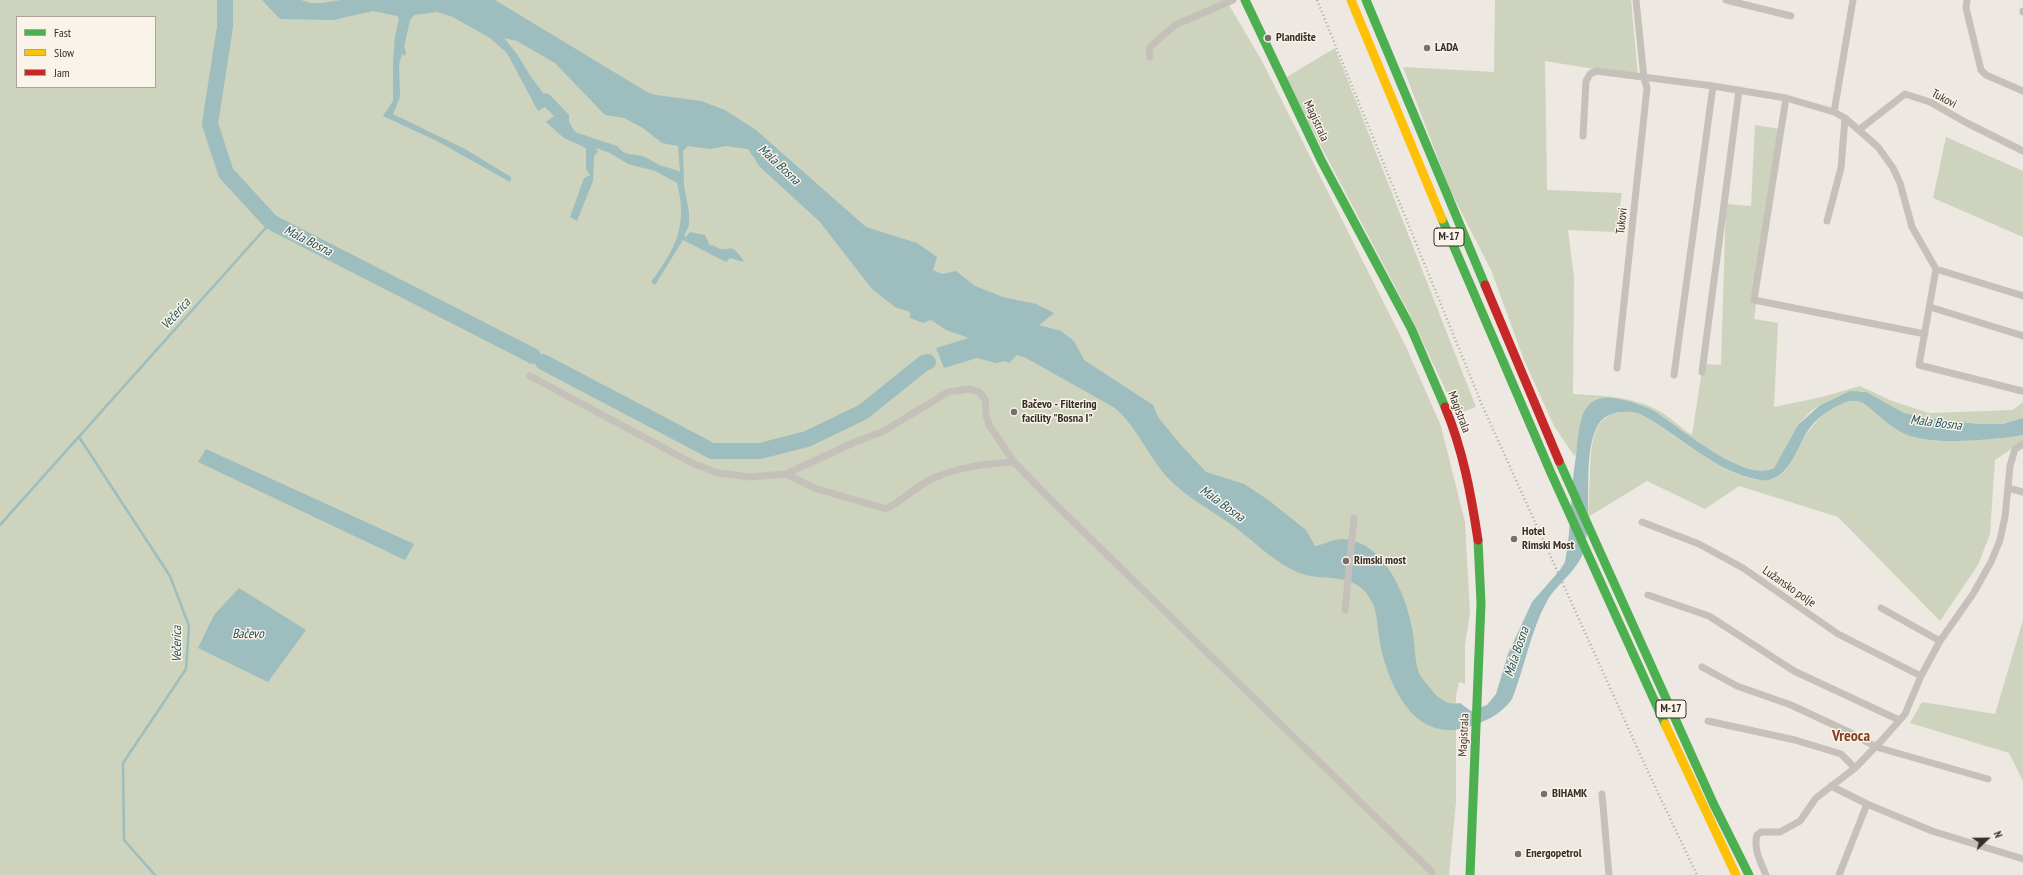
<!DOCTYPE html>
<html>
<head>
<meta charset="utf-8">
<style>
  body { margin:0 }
  #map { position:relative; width:2023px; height:875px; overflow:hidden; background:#ede8e2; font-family:"PT Sans Narrow",sans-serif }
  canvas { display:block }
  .legend { position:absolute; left:16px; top:16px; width:140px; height:72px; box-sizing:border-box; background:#faf3e9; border:1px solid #aca49c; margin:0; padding:5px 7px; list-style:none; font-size:12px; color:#372e28 }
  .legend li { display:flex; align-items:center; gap:8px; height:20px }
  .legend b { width:20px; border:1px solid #aca49c }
  .north { position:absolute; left:1967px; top:819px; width:40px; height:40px; -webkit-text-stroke:3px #faf3e9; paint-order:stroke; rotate:68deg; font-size:11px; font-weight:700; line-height:16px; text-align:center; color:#372e28 }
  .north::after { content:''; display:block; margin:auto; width:14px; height:18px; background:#372e28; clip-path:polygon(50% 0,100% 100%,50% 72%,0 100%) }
</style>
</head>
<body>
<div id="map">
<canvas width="2023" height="875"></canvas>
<ul class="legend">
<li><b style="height:5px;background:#4caf50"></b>Fast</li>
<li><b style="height:5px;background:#ffc107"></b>Slow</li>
<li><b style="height:5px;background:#c62828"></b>Jam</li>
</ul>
<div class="north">N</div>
</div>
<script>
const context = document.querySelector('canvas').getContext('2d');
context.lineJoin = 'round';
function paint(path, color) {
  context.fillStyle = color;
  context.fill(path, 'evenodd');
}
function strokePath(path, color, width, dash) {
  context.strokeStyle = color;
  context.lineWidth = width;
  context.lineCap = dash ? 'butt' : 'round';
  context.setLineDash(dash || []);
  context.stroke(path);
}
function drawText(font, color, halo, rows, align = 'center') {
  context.font = font + ' "PT Sans Narrow",sans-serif';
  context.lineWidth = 3;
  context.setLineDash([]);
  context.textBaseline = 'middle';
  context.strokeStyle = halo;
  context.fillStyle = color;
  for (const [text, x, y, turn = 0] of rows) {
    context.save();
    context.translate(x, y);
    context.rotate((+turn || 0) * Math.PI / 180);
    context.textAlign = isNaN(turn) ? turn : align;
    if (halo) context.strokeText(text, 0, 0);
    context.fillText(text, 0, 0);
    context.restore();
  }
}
paint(new Path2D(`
  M 0,0 L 1226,0 L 1262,61 L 1407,349 L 1441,426 L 1465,522 L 1470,613 L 1465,645 L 1465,684 L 1459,682 L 1456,696 L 1456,802 L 1449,875 L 0,875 ZM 17,17 L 155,17 L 155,87 L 17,87 Z
  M 1495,0 L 1631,0 L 1638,76 L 1545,61 L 1547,190 L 1622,193 L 1616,232 L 1568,230 L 1574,277 L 1573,394 C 1604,396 1634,396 1661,412 C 1672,419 1681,428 1692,435 L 1703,364 L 1721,365 L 1726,204 L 1751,206 L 1755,125 L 1780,129 L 1754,319 L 1778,323 L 1774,407 L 1822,397 L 1860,386 L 1892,401 L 1929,413 L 2013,410 L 2023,402 L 2023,418 L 2003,424 L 1978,424 L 1924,417 L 1904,413 L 1862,391 L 1819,406 L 1811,411 L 1798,425 L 1774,468 C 1739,486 1671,414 1637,403 C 1630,401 1593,411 1584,413 L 1575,457 L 1554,426 L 1524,360 L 1491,270 L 1450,190 L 1403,67 L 1494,72 Z
  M 1335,48 L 1476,407 L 1457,414 L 1410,315 L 1285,78 Z
  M 1946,137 L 2023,171 L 2023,237 L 1933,198 Z
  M 1857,400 L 1863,403 C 1877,413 1889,427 1905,434 C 1929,446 1996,440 2023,435 L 2023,441 L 1995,460 L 1990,534 L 1978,565 L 1940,621 L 1838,517 L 1739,486 L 1705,509 L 1647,481 L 1588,517 C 1589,503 1589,488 1590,474 C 1591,440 1593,405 1638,413 C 1672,430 1729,483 1766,480 C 1773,480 1780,477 1785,471 C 1790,465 1793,457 1797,450 C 1810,426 1828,402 1857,400 Z
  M 2023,620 L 2023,781 L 2009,753 L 1910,723 L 1922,702 L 1995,714 Z`), '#cdd3bc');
paint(new Path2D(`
  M 262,0 L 301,0 L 310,3 L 322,3 L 341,0 L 495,0 L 647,92 L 656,95 L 701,101 L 725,110 L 756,130 L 866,227 L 917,243 L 937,257 L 933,270 L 942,274 L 956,271 L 975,286 L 1003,297 L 1036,304 L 1054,313 L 1039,325 L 1061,331 L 1074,341 L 1084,360 L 1153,405 L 1158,417 L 1180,444 L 1206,472 L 1244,484 L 1267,499 L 1306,530 L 1315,546 C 1322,545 1338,538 1341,539 C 1382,539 1406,593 1412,628 C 1415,642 1414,656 1418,670 C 1419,675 1423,679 1426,683 C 1435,694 1444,707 1460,703 L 1471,711 L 1487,705 L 1496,694 L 1508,654 L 1532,602 L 1560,570 L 1565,562 C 1572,527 1570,491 1576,456 C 1577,444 1579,422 1584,412 C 1590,400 1600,397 1612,398 C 1626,400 1639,403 1652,410 C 1679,425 1743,484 1774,468 L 1798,425 L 1819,406 L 1850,391 L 1866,392 L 1904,413 L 1924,417 L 1978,424 L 2003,424 L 2023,418 L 2023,435 C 1996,440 1929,446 1905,434 C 1889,427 1877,413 1863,403 C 1853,398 1844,402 1835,407 C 1825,413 1816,419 1809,429 C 1796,447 1789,484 1760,480 C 1715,473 1678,433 1638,413 C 1622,410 1603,412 1596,429 C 1582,460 1593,514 1584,550 C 1578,571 1557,583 1547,601 C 1530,632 1525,667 1512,699 C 1501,715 1483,723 1464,728 C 1415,741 1390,688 1381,648 C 1378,634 1378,620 1374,606 C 1356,565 1322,586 1293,570 C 1270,559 1252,539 1232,525 C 1211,510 1186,497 1168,478 C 1148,456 1137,427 1115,408 L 1026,358 L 1017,355 L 1009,363 L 1005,361 L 996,363 L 977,358 L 944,368 L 936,348 L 969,338 L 946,330 L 931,320 L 923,323 L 910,318 L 910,312 L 895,307 L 872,289 L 820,222 L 760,167 L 748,149 L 726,146 L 710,149 L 688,146 L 683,151 L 684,186 L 689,212 L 689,225 L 685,234 L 685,238 L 690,232 L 705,235 L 710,246 L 713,245 C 729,257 729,237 744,262 L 730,258 L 726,262 L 683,240 L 655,285 L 651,282 C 676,248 688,225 677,183 L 655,171 L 628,164 L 610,153 L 596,148 L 598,152 L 594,156 L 593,181 L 577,221 L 570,217 L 584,178 L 590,175 L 586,169 L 586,148 L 564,138 L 546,122 L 554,116 L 545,107 L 538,111 L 507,53 L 490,38 L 453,17 L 437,12 L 414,15 L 410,20 L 404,47 L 406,51 L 405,56 L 402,54 L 399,64 L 400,97 L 393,114 L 465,149 L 511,177 L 510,182 L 437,141 L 383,116 L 393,101 L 393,62 L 395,36 L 399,19 L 397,16 L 373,11 L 333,20 L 280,19 ZM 504,38 L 517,41 L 555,63 L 605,115 L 624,118 L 643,128 L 662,143 L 678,146 L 680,172 C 674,169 669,168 662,166 C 655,164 649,158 642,156 C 631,153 626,157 617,146 L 575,132 L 569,122 L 569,115 L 549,94 L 543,93 L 531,77 L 517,54 Z
  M 206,449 L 414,544 L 405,560 L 198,462 Z
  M 239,588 L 306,630 L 268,682 L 198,648 L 214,615 Z`), '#9dbdbe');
strokePath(new Path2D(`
  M 79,437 L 170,576 L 189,626 L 186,669 L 123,763 L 124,840 L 155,875
  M 0,525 L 271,222`), '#9dbdbe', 2.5);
strokePath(new Path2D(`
  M 225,0 L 225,27
  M 224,33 L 210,124 L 226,173 L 271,222 L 533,356
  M 543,362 L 712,451 L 760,451 L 807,439 L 863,412 L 924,363 L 928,362`), '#9dbdbe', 16);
strokePath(new Path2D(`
  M 1726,0 L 1791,16
  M 1967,0 L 1966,8 L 1981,70 L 1986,75 L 2023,91
  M 2023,12 L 2023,11
  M 1150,57 L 1149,48 L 1175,25 L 1233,0
  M 1786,98 L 1754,300 L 1925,334
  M 1834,112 L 1853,0
  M 1860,129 L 1905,94 L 1930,102 L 1965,122 L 2023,151
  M 1583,136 L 1586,81 L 1590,74 L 1596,71 L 1713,86 L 1786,98 L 1834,112 L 1845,118 L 1878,147 L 1893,168 L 1900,183 L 1912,227 L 1936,269 L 1919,365 L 2022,391
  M 1827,221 L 1841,168 L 1845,118
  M 1936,269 L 2023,296
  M 1930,307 L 2023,336
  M 1617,368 L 1647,88 L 1644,78 L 1636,0
  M 1702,372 L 1739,90
  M 1674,375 L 1713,86
  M 530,376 L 692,463 L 718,473 L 750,477 L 786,474 L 855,442 L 884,431 L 948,392 L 970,389 L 979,392 L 985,399 L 986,415 L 989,425 L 1014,462 L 1050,499 L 1432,872
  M 786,474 L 817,489 L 886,509 C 902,501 914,488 930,480 C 953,468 988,463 1014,462
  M 2008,488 L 2023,492
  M 1642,522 L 1699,544 L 1743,568 L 1838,634 L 1921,676
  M 1648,595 L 1709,616 L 1794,671 L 1899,720
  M 1881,608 L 1940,641
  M 1345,610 L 1354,518
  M 1702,667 L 1737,686 L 1791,705 L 1849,732 L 1876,747 L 1988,779
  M 1708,721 L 1795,740 L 1841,754 L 1855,768
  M 1831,786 L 1867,804 L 1932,831 L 2023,859
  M 1602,794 L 1609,875
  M 1766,875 C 1761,863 1753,849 1757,835 L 1761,832 L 1780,832 L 1800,821 L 1816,798 L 1855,768 L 1883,739 L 1905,714 L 1921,676 L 1940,641 L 1973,594 L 1991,562 L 2000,540 L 2005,517 L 2010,466 L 2015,449 L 2023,444
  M 1839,875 L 1867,804`), '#c6c0ba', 7);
strokePath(new Path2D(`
  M 1245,0 L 1321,160 L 1411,328 L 1445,407
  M 1366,0 L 1485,285
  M 1442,219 L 1551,473 L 1665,724
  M 1559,461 L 1714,805 L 1749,875
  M 1470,875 L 1481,603 L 1478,540`), '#4caf50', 9);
strokePath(new Path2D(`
  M 1351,0 L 1442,219
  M 1665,724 L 1736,875`), '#ffc107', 9);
strokePath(new Path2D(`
  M 1485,285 L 1559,461
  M 1445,407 C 1463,450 1471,494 1478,540`), '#c62828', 9);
strokePath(new Path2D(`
  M 1317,0 L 1482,405 L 1650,776 L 1697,875`), '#aea9a4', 2.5, [1, 3]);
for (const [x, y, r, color] of [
  [1268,38,4,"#776f69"],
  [1427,48,4,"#776f69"],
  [1014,412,4,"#776f69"],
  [1514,539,4,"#776f69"],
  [1346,561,4,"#776f69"],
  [1544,794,4,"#776f69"],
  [1518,854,4,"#776f69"]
]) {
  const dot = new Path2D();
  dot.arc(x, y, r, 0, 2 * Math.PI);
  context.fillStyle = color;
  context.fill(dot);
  strokePath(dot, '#faf3e9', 1.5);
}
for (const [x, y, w] of [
  [1449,237,30],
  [1671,709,30]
]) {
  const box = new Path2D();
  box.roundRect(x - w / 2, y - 9, w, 18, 3);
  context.fillStyle = '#faf3e9';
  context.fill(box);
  strokePath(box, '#372e28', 1);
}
drawText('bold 11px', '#372e28', null, [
  ["M-17",1449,237],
  ["M-17",1671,709]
]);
drawText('bold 12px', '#372e28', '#faf3e9', [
  ["Plandište",1276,38],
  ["LADA",1435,48],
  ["Bačevo - Filtering",1022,405],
  ["facility \"Bosna I\"",1022,419],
  ["Hotel",1522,532],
  ["Rimski Most",1522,546],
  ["Rimski most",1354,561],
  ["BIHAMK",1552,794],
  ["Energopetrol",1526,854]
], 'left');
drawText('12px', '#372e28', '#faf3e9', [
  ["Tukovi",1944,99,28],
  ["Magistrala",1316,121,65],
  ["Tukovi",1622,221,-84],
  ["Magistrala",1459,412,69],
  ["Lužansko polje",1789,587,35],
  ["Magistrala",1464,735,-87]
]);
drawText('italic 13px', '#1e5159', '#faf3e9', [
  ["Mala Bosna",779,165,43],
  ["Mala Bosna",308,241,27],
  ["Večerica",176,314,-48],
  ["Mala Bosna",1936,423,7],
  ["Mala Bosna",1222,504,36],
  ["Bačevo",248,634],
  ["Večerica",177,644,-90],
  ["Mala Bosna",1517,652,-71]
]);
drawText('bold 16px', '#864022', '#faf3e9', [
  ["Vreoca",1851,736]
]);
</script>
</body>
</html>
